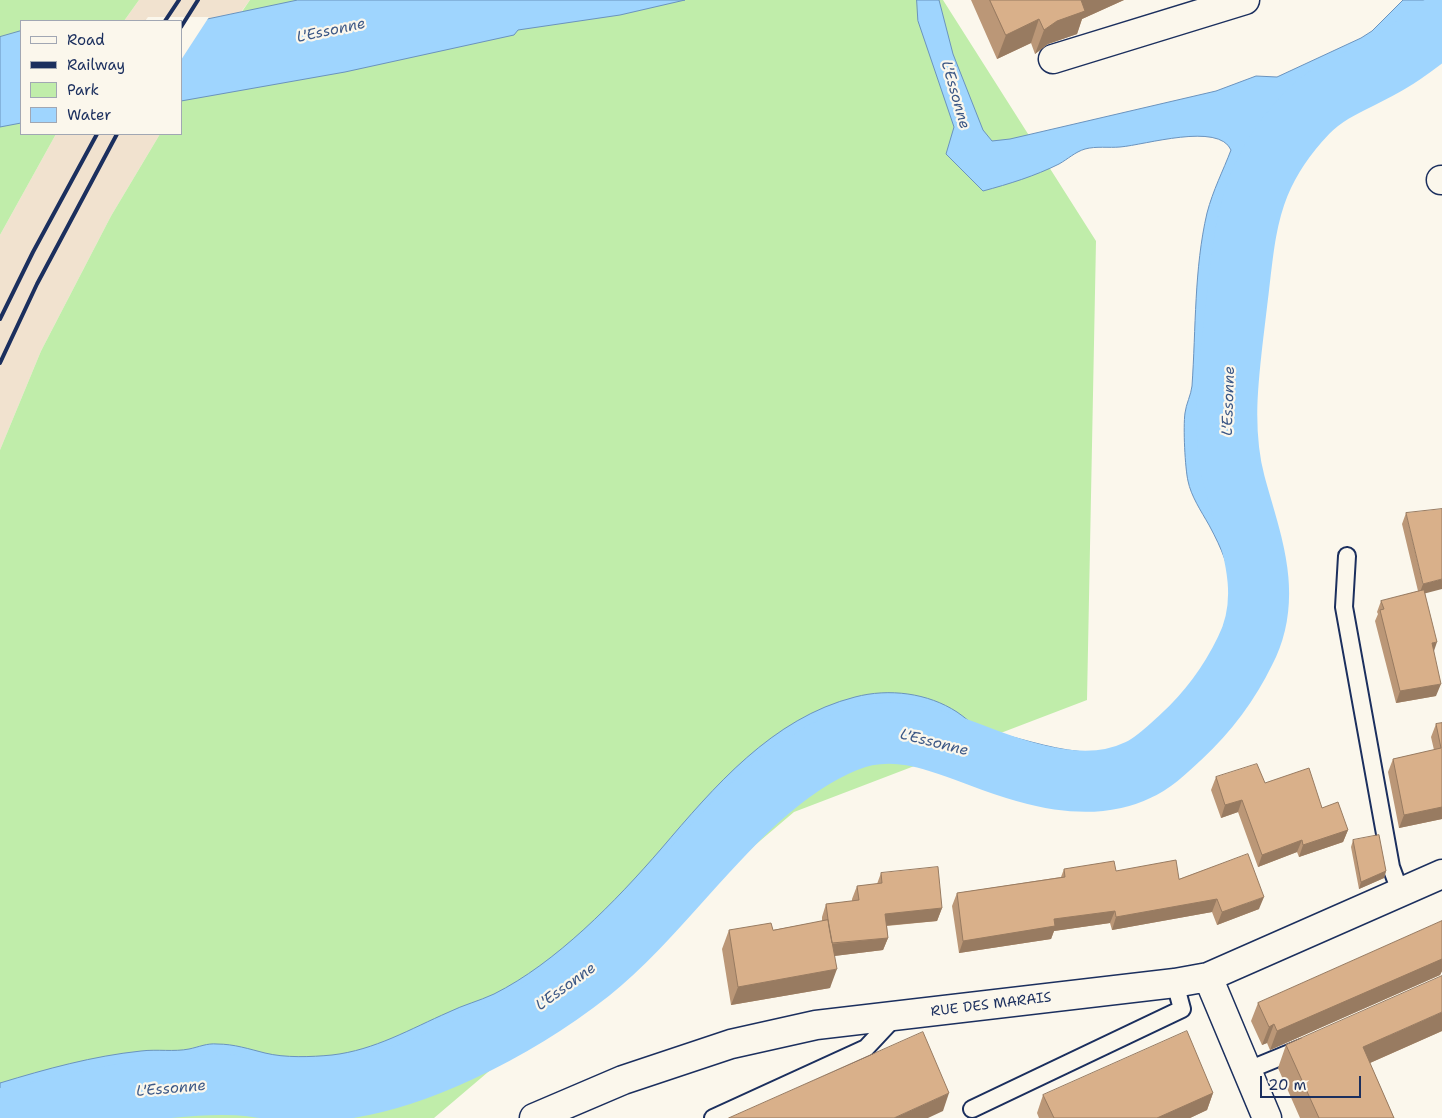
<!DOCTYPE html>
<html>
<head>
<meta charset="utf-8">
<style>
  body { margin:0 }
  #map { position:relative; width:1442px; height:1118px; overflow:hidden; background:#fbf7ec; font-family:"Shantell Sans",sans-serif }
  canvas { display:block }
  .legend { position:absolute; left:20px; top:20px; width:162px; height:115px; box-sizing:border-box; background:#fbf7ec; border:1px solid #a1a7b3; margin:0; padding:6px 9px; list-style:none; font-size:15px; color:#1b2f5e }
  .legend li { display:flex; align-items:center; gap:10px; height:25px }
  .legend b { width:25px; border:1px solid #a1a7b3 }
  .scale { position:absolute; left:1260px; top:1076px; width:101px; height:22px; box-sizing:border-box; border:2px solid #1b2f5e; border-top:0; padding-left:6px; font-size:15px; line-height:18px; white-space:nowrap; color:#1b2f5e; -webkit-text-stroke:4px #fbf7ec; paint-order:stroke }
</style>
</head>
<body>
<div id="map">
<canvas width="1442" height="1118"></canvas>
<ul class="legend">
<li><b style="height:6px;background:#fbf7ec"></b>Road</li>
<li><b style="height:6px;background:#1b2f5e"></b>Railway</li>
<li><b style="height:14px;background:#c0edaa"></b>Park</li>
<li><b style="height:14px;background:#9fd5fe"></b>Water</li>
</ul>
<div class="scale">20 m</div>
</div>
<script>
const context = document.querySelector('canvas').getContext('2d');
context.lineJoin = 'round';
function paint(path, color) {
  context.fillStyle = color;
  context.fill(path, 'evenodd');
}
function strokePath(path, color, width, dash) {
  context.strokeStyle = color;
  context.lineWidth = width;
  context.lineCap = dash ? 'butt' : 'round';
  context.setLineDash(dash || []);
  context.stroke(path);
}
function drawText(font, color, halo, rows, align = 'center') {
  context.font = font + ' "Shantell Sans",sans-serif';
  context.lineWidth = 4.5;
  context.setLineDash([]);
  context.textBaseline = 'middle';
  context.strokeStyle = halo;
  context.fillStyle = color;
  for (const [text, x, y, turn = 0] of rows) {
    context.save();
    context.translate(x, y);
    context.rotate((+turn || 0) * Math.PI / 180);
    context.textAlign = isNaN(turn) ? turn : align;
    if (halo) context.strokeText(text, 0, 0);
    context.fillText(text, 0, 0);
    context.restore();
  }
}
paint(new Path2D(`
  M 139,0 L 250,0 L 241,12 L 207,19 L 124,21 Z
  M 56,134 L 160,134 L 111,216 L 41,351 L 0,450 L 0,235 Z`), '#f1e2cf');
paint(new Path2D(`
  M 0,0 L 139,0 L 124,21 L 21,21 L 21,134 L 56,134 L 0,235 Z
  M 250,0 L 943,0 L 1096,241 L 1087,700 L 794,812 L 434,1118 L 0,1118 L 0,450 L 41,351 L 111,216 L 160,134 L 181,134 L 181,99 Z`), '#c0edaa');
const water = new Path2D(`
  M 298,0 L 685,0 L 620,15 L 518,30 L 514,35 L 345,72 L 181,101 L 181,21 L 123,21 L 207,19 Z
  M 917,0 L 939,0 L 953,54 L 983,130 L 992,141 L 1010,139 L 1216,91 L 1256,76 L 1277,77 L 1361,38 L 1372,31 L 1403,0 L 1442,0 L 1442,25 C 1425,39 1408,52 1389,63 C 1361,80 1330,88 1307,114 C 1287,135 1270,159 1259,186 C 1244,223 1242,263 1237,302 C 1230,359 1219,418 1233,475 C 1247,535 1276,593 1245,653 C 1228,685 1206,714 1179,739 C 1169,748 1158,759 1146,766 C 1097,797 1027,775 978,756 C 942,741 903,726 863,736 C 811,749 768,791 732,828 C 684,877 641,933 587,975 C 516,1030 413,1085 322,1091 C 296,1093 272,1088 246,1086 C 221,1084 196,1085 171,1087 C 113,1092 58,1113 0,1118 L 0,1083 C 46,1069 93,1056 141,1051 C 157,1049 174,1052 189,1049 C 199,1047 207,1043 217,1044 C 234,1044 249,1049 265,1053 C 285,1058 311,1057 332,1055 C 375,1050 410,1029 449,1012 C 463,1005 479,1001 494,994 C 556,963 616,901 661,849 C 714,787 772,718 855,697 C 889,688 928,693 957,712 C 965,717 972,725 981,729 C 989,732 1000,733 1009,736 C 1039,744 1072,754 1103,752 C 1156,747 1192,695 1213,652 C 1238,599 1236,575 1209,525 C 1201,511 1191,496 1188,481 C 1185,468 1183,427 1185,413 C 1186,404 1191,395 1192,386 C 1196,328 1194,269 1207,213 C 1213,190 1223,171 1231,150 C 1219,122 1145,145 1120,147 C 1109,148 1096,146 1085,149 C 1075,152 1068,159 1059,164 C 1035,176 1009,184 983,191 L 946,154 L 954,127 L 918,21 Z
  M 21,31 L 21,123 L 0,127 L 0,37 Z`);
paint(water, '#9fd5fe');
strokePath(water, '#6a93be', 1);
paint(new Path2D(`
  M 148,17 L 209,17 L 181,60 L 181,21 L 145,21 Z`), '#fbf7ec');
strokePath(new Path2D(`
  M 5,1118 C 59,1109 111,1093 165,1088 C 193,1085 223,1083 251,1086 C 273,1089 293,1092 315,1091 C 406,1089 520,1027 590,972 C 675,904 743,784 845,742 C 892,722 936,740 981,757 C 1028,775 1089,794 1138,770 C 1154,763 1168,749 1181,737 C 1207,713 1229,684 1245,651 C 1274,595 1250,540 1235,484 C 1219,424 1230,362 1237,301 C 1242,262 1244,222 1259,185 C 1270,158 1287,134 1307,113 C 1331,88 1361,80 1389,63 C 1408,52 1425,38 1442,25`), '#9fd5fe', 61);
const service = new Path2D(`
  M 1347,556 L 1344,607 L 1391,867 L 1401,894
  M 1246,1071 L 1302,1048
  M 972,1109 L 1182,1009 L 1175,983
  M 713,1118 L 866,1048 L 895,1017`);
const minor = new Path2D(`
  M 1053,59 L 1245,0
  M 1441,180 L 1442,180
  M 1208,977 L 1267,1118
  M 534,1118 L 623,1080 L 731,1044 L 816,1025 L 1175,983 L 1208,977 L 1442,874`);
strokePath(service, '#1b2f5e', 20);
strokePath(minor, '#1b2f5e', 31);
strokePath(service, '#fbf7ec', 16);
strokePath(minor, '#fbf7ec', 28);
strokePath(new Path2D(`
  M 165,21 L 179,0
  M 181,27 L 198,0
  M 0,319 L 33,252 L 97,134
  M 0,363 L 37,284 L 117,134`), '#1b2f5e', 4);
paint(new Path2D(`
  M 971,0 L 1124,0 L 1082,19 L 1077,34 L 1048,44 L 1035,54 L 1031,43 L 997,59 Z
  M 1406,513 L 1425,593 L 1434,651 L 1436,696 L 1396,703 L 1375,621 L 1378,614 L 1377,612 L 1381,601 L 1418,591 L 1402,524 Z
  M 1442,723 L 1442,819 L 1399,828 L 1388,772 L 1393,759 L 1434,750 L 1431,737 L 1436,724 Z
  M 1216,777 L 1265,783 L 1322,808 L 1348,830 L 1343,842 L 1299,857 L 1297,852 L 1258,867 L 1238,812 L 1221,818 L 1211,790 Z
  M 1353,840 L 1386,871 L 1384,878 L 1359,889 L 1351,847 Z
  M 1064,869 L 1116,871 L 1179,879 L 1259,909 L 1217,925 L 1212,912 L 1112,930 L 1110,923 L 1054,931 L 1051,939 L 959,953 L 952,906 L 957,893 L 1061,877 Z
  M 881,873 L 942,908 L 937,921 L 887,926 L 888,938 L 883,950 L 834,956 L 830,988 L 731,1005 L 722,949 L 729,930 L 773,930 L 822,921 L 822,917 L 826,904 L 852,901 L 852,899 L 857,886 L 877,884 Z
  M 1442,921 L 1442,971 L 1440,975 L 1270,1050 L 1267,1043 L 1262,1045 L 1251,1021 L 1258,1003 Z
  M 1442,1031 L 1370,1063 L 1394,1118 L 1300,1118 L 1278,1068 L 1286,1045 Z
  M 1213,1093 L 1207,1110 L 1190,1118 L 1039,1118 L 1037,1113 L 1043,1095 Z`), '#bb9777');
paint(new Path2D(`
  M 1081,0 L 1124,0 L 1082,19 L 1077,34 L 1048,44 L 1035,54 L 1044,30 L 1057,21 Z
  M 1039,19 L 1031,43 L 997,59 L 1006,35 Z
  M 1442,579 L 1442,589 L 1419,595 L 1423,584 Z
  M 1437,642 L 1433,654 L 1432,643 Z
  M 1441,684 L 1436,696 L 1396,703 L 1400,691 Z
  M 1242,800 L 1238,812 L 1221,818 L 1225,805 Z
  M 1442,807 L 1442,819 L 1399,828 L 1404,815 Z
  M 1348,830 L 1343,842 L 1299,857 L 1303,845 Z
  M 1302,840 L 1297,852 L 1258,867 L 1262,855 Z
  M 1386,871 L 1384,878 L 1359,889 L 1361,882 Z
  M 1264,897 L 1259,909 L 1217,925 L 1222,912 Z
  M 1217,899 L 1212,912 L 1112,930 L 1116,917 Z
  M 942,908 L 937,921 L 881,926 L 885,914 Z
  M 1115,911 L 1110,923 L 1054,931 L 1051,939 L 959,953 L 963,941 L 1054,919 Z
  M 888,938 L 883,950 L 826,957 L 831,944 Z
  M 1442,955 L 1442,971 L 1440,975 L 1270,1050 L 1277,1031 Z
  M 837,969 L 830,988 L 731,1005 L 738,987 Z
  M 1442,1012 L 1442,1031 L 1354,1070 L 1363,1047 Z
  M 1274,1024 L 1267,1043 L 1262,1045 L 1269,1027 Z
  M 949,1093 L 943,1111 L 928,1118 L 894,1118 Z
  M 1213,1093 L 1207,1110 L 1190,1118 L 1157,1118 Z`), '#987b61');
const building = new Path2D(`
  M 990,0 L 1081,0 L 1085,11 L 1057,21 L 1044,30 L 1039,19 L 1006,35 Z
  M 1442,509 L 1442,579 L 1423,584 L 1406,513 Z
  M 1424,590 L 1437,642 L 1432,643 L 1441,684 L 1400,691 L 1380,610 L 1384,609 L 1381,601 Z
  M 1442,723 L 1442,807 L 1404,815 L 1393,759 L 1441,748 L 1436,724 Z
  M 1257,764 L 1265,783 L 1309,768 L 1322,808 L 1338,802 L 1348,830 L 1303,845 L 1302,840 L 1262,855 L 1242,800 L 1225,805 L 1216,777 Z
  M 1379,835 L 1386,871 L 1361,882 L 1353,840 Z
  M 1248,854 L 1264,897 L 1222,912 L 1217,899 L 1116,917 L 1115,911 L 1054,919 L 1055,926 L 963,941 L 957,893 L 1065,877 L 1064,869 L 1114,861 L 1116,871 L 1176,860 L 1179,879 Z
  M 938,867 L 942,908 L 885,914 L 888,938 L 832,943 L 829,927 L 826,904 L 859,900 L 857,886 L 882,883 L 881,873 Z
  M 828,920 L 837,969 L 738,987 L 729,930 L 771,923 L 773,930 Z
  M 1442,921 L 1442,959 L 1277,1031 L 1274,1024 L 1269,1027 L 1258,1003 Z
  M 1442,976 L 1442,1012 L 1363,1047 L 1394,1118 L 1319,1118 L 1286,1045 Z
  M 1187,1031 L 1213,1093 L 1157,1118 L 1054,1118 L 1043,1095 Z
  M 923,1032 L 949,1093 L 894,1118 L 729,1118 Z`);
paint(building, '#d9b08a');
strokePath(building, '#987b61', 1);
drawText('14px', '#1b2f5e', '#fbf7ec', [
  ["RUE DES MARAIS",991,1005,-7]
]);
drawText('italic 15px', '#3c5886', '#fbf7ec', [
  ["L'Essonne",331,31,-12],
  ["L'Essonne",955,95,74],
  ["L'Essonne",1229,401,-88],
  ["L'Essonne",934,743,14],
  ["L'Essonne",566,987,-36],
  ["L'Essonne",171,1089,-5]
]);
</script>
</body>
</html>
